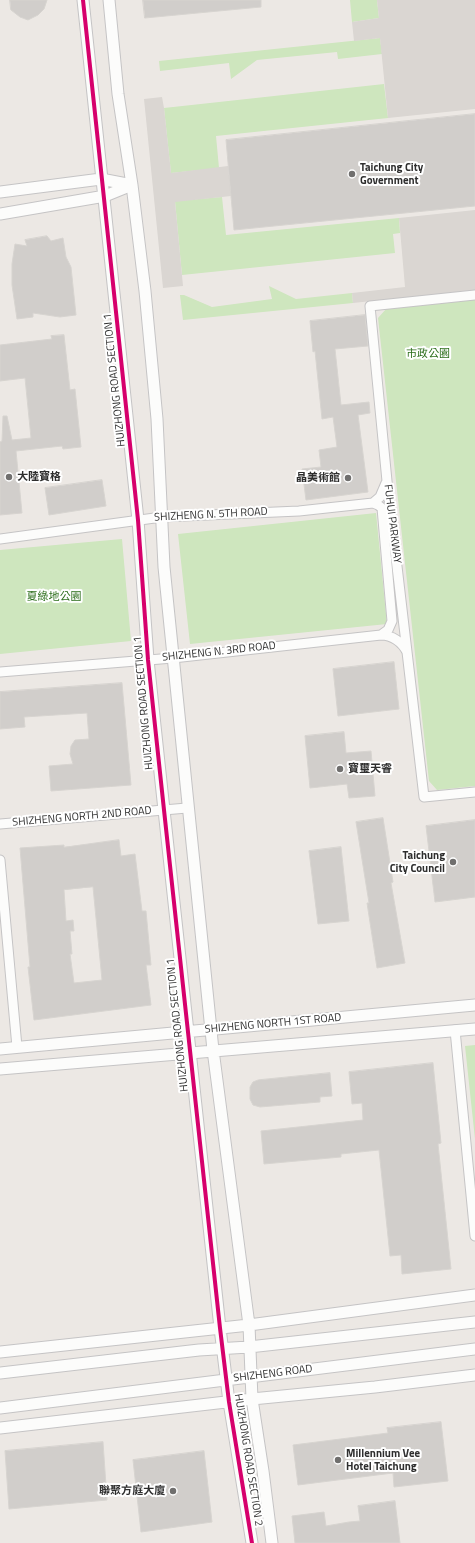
<!DOCTYPE html>
<html>
<head>
<meta charset="utf-8">
<style>
  body { margin:0 }
  canvas { display:block; background:#ece8e4 }
</style>
</head>
<body>
<canvas width="475" height="1543"></canvas>
<script>
const context = document.querySelector('canvas').getContext('2d');
context.lineJoin = 'round';
function paint(path, color) {
  context.fillStyle = color;
  context.fill(path, 'evenodd');
}
function strokePath(path, color, width, dash) {
  context.strokeStyle = color;
  context.lineWidth = width;
  context.lineCap = dash ? 'butt' : 'round';
  context.setLineDash(dash || []);
  context.stroke(path);
}
function drawText(font, color, halo, rows, align = 'center') {
  context.font = font + ' "Titillium Web","Noto Sans TC",sans-serif';
  context.lineWidth = 4;
  context.setLineDash([]);
  context.textBaseline = 'middle';
  context.strokeStyle = halo;
  context.fillStyle = color;
  for (const [text, x, y, turn = 0] of rows) {
    context.save();
    context.translate(x, y);
    context.rotate((+turn || 0) * Math.PI / 180);
    context.textAlign = isNaN(turn) ? turn : align;
    if (halo) context.strokeText(text, 0, 0);
    context.fillText(text, 0, 0);
    context.restore();
  }
}
paint(new Path2D(`
  M 350,0 L 377,0 L 379,18 L 352,22 Z
  M 380,38 L 382,54 L 338,59 L 337,52 L 257,60 L 231,79 L 229,63 L 160,71 L 159,61 Z
  M 384,84 L 388,118 L 216,136 L 219,168 L 171,173 L 164,108 Z
  M 222,197 L 226,235 L 399,218 L 400,233 L 393,234 L 395,253 L 182,275 L 175,201 Z
  M 269,286 L 296,299 L 352,293 L 353,303 L 183,320 L 180,295 L 184,295 L 212,307 L 272,299 Z
  M 475,299 L 475,786 L 437,790 L 429,781 L 378,318 L 386,309 Z
  M 376,513 L 387,624 L 190,644 L 178,534 Z
  M 122,539 L 131,641 L 0,654 L 0,550 Z
  M 475,1045 L 475,1139 L 465,1046 Z`), '#cee6be');
paint(new Path2D(`
  M 377,0 L 475,0 L 475,109 L 388,118 L 380,38 L 354,41 L 352,22 L 379,18 Z
  M 162,97 L 164,108 L 171,173 L 228,166 L 231,196 L 175,202 L 183,286 L 163,288 L 144,99 Z
  M 475,210 L 475,290 L 353,303 L 352,293 L 405,287 L 399,218 Z`), '#dad6d2');
const building = new Path2D(`
  M 10,0 L 47,0 L 44,9 L 38,15 L 28,20 L 20,17 L 11,10 Z
  M 143,0 L 261,0 L 261,7 L 145,18 Z
  M 475,114 L 475,206 L 234,230 L 226,140 Z
  M 47,236 L 51,241 L 63,238 L 66,257 L 71,267 L 76,315 L 60,317 L 33,313 L 33,317 L 17,319 L 12,285 L 12,264 L 15,244 L 27,246 L 25,240 Z
  M 365,315 L 368,346 L 335,349 L 341,405 L 369,402 L 370,413 L 358,415 L 368,492 L 306,500 L 302,469 L 321,467 L 319,450 L 337,447 L 333,417 L 322,419 L 315,351 L 313,352 L 310,321 Z
  M 64,335 L 70,390 L 75,389 L 81,447 L 63,449 L 62,446 L 16,451 L 22,513 L 0,515 L 0,442 L 2,441 L 3,416 L 7,416 L 12,440 L 31,438 L 25,378 L 0,381 L 0,345 L 52,339 L 51,336 Z
  M 102,480 L 106,506 L 49,515 L 45,488 Z
  M 394,662 L 399,709 L 338,716 L 333,669 Z
  M 122,683 L 131,785 L 51,791 L 49,766 L 73,764 L 70,754 L 71,746 L 75,740 L 89,739 L 87,713 L 24,717 L 25,727 L 0,729 L 0,692 Z
  M 344,732 L 346,753 L 371,751 L 375,796 L 349,798 L 347,784 L 310,788 L 305,736 Z
  M 383,818 L 393,882 L 391,883 L 405,963 L 377,968 L 367,903 L 369,903 L 356,822 Z
  M 475,820 L 475,897 L 435,902 L 426,826 Z
  M 119,840 L 121,856 L 135,854 L 142,911 L 146,911 L 151,965 L 146,965 L 151,1005 L 34,1020 L 28,967 L 30,967 L 20,848 L 64,845 L 64,847 ZM 93,887 L 102,980 L 74,983 L 70,954 L 72,954 L 70,931 L 74,931 L 73,920 L 66,921 L 64,890 Z
  M 341,847 L 349,921 L 318,924 L 309,851 Z
  M 433,1063 L 441,1143 L 438,1144 L 451,1269 L 402,1274 L 401,1255 L 390,1256 L 379,1150 L 341,1154 L 341,1157 L 264,1164 L 261,1131 L 363,1120 L 362,1103 L 352,1104 L 349,1072 Z
  M 330,1073 L 332,1096 L 320,1097 L 320,1102 L 260,1107 L 253,1105 L 250,1099 L 250,1087 L 253,1082 L 258,1080 Z
  M 441,1422 L 448,1481 L 394,1487 L 393,1473 L 298,1485 L 293,1445 L 388,1433 L 387,1428 Z
  M 103,1442 L 107,1500 L 9,1509 L 5,1451 Z
  M 204,1451 L 212,1522 L 141,1532 L 133,1460 Z
  M 395,1501 L 400,1543 L 295,1543 L 292,1516 L 324,1512 L 326,1526 L 349,1522 L 360,1521 L 358,1506 Z`);
paint(building, '#d1cecb');
strokePath(building, '#d7d4d0', 1);
const minor = new Path2D(`
  M 475,295 L 370,306 L 387,481 L 424,797 L 475,792
  M 373,503 L 378,505 L 382,508 L 392,621 L 388,630 L 381,635
  M 0,539 L 162,517 L 299,511 L 373,503 L 380,497 L 386,483
  M 0,672 L 173,658 L 381,635 C 392,635 402,642 407,652
  M 0,824 L 187,808
  M 0,860 L 17,1047
  M 455,1030 L 475,1236`);
const tertiary = new Path2D(`
  M 83,0 L 138,520 L 148,660 L 164,810 L 220,1328 L 229,1402 L 252,1543
  M 109,0 L 118,94 L 132,185 L 145,291 L 157,419 L 164,567 L 213,1050 L 249,1325 L 252,1399 L 263,1471 L 272,1543
  M 0,192 L 101,179 L 132,185
  M 0,214 L 105,196 L 132,185
  M 0,1049 L 475,1005
  M 0,1069 L 475,1029
  M 0,1352 L 249,1325 L 475,1295
  M 0,1373 L 199,1350 L 249,1347 L 475,1322
  M 0,1408 L 475,1349
  M 0,1428 L 252,1399 L 375,1387 L 475,1375`);
strokePath(minor, '#c5c4c5', 11);
strokePath(tertiary, '#c5c4c5', 13);
strokePath(minor, '#fcfcfb', 9);
strokePath(tertiary, '#fcfcfb', 11);
strokePath(new Path2D(`
  M 83,0 L 138,520 L 148,660 L 164,810 L 220,1328 L 229,1402 L 252,1543`), '#d6006c', 4);
for (const [x, y, r, color] of [
  [352,174,4,"#706f6e"],
  [9,477,4,"#706f6e"],
  [348,478,4,"#706f6e"],
  [340,769,4,"#706f6e"],
  [453,862,4,"#706f6e"],
  [338,1460,4,"#706f6e"],
  [173,1491,4,"#706f6e"]
]) {
  const dot = new Path2D();
  dot.arc(x, y, r, 0, 2 * Math.PI);
  context.fillStyle = color;
  context.fill(dot);
  strokePath(dot, '#fff', 1.5);
}
drawText('bold 11px', '#2e2e2e', '#fff', [
  ["Taichung City",360,168],
  ["Government",360,181],
  ["大陸寶格",17,477],
  ["晶美術館",340,478,"right"],
  ["寶璽天睿",348,769],
  ["Taichung",445,856,"right"],
  ["City Council",445,869,"right"],
  ["Millennium Vee",346,1454],
  ["Hotel Taichung",346,1467],
  ["聯聚方庭大廈",165,1491,"right"]
], 'left');
drawText('11px', '#2c6e1b', '#fff', [
  ["市政公園",428,354],
  ["夏綠地公園",54,597]
]);
drawText('11px', '#2e2e2e', '#fff', [
  ["HUIZHONG ROAD SECTION 1",115,380,-96],
  ["SHIZHENG N. 5TH ROAD",211,515,-3],
  ["FUHUI PARKWAY",392,524,83],
  ["SHIZHENG N. 3RD ROAD",219,652,-6],
  ["HUIZHONG ROAD SECTION 1",144,703,-95],
  ["SHIZHENG NORTH 2ND ROAD",82,817,-5],
  ["SHIZHENG NORTH 1ST ROAD",273,1024,-5],
  ["HUIZHONG ROAD SECTION 1",178,1025,-96],
  ["SHIZHENG ROAD",273,1374,-7],
  ["HUIZHONG ROAD SECTION 2",248,1460,81]
]);
</script>
</body>
</html>
